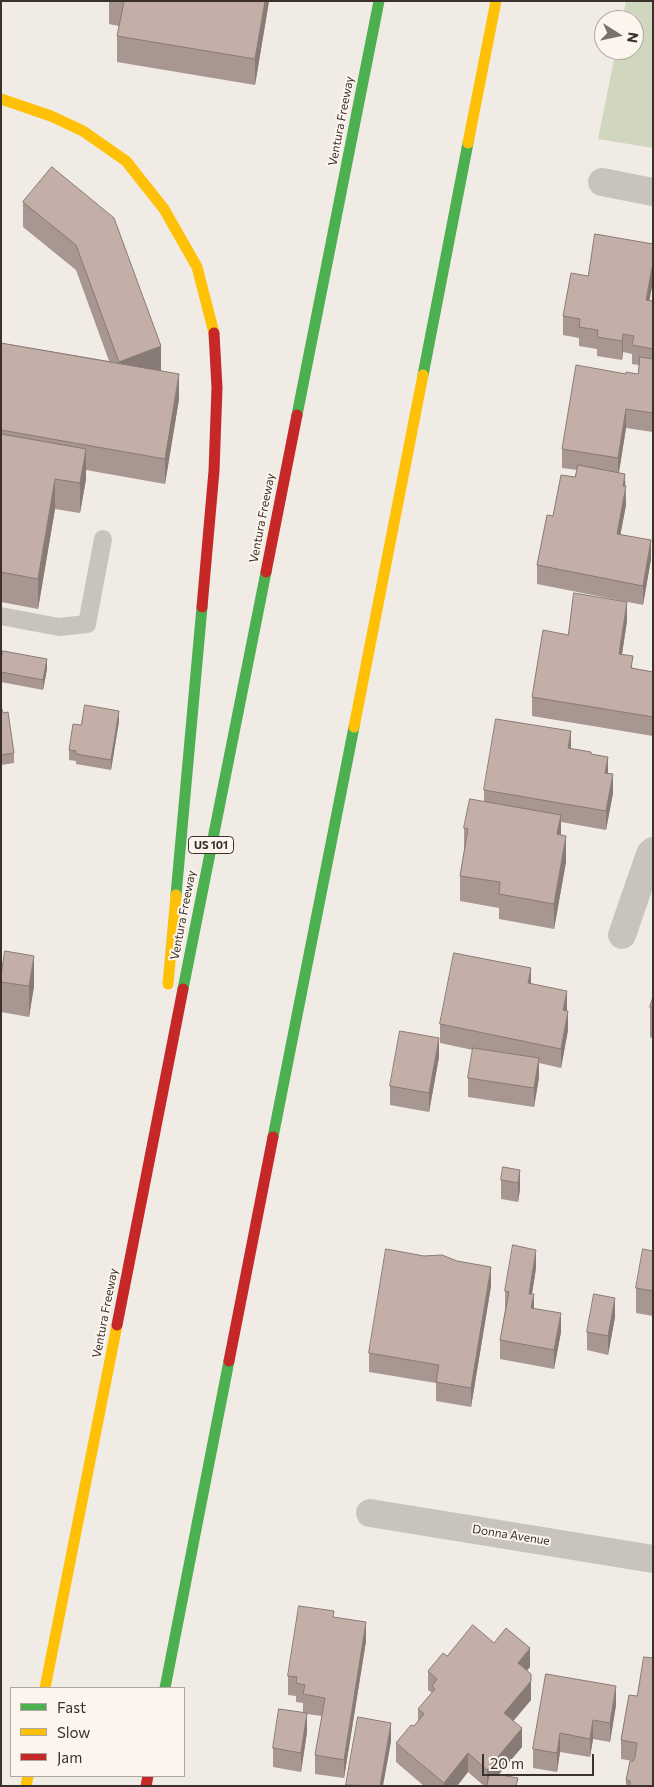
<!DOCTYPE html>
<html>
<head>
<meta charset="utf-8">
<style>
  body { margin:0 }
  #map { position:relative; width:654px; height:1787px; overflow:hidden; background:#f0ebe5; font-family:Commissioner,sans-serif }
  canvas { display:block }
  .frame { position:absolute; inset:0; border:2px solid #3b302b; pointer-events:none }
  .legend { position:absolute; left:10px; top:1687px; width:175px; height:90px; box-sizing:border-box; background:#fbf5ee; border:1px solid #aea6a0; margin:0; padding:6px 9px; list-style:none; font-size:15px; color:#3b302b }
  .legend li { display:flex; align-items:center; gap:10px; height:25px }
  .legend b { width:25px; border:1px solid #aea6a0 }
  .north { position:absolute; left:594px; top:10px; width:50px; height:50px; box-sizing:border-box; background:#fbf5ee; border:1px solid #aea6a0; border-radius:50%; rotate:100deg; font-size:14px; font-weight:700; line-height:20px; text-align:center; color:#3b302b }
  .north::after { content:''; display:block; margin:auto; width:18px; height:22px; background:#7a716c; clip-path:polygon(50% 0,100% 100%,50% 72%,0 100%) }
  .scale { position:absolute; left:482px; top:1754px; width:112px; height:22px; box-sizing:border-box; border:2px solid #3b302b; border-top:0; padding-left:6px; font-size:15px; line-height:18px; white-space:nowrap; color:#3b302b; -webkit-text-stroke:4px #fbf5ee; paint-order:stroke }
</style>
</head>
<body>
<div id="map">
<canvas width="654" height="1787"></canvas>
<div class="frame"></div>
<ul class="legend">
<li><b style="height:6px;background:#4caf50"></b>Fast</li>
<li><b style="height:6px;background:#ffc107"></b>Slow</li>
<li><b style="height:6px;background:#c62828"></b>Jam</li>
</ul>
<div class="north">N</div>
<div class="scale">20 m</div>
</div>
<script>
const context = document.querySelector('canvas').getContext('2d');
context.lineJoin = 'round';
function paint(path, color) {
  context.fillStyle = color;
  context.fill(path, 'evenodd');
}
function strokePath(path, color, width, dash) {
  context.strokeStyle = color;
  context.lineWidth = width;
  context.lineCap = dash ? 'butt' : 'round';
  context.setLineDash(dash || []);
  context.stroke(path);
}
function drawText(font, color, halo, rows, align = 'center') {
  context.font = font + ' Commissioner,sans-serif';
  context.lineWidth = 4;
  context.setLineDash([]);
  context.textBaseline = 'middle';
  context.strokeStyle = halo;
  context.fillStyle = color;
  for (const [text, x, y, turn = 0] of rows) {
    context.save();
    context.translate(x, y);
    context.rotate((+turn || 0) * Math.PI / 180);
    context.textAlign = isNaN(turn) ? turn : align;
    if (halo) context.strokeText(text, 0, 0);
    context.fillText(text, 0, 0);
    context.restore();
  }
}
paint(new Path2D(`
  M 626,1 L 653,1 L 653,148 L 598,139 L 616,50 L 634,50 L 634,20 L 622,20 Z`), '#d1d6bf');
strokePath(new Path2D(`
  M 1,616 L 59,627 L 87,624 L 103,539`), '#c9c3be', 18);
strokePath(new Path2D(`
  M 602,182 L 653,192
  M 622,935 L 650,854 L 653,851
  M 370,1513 L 653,1559`), '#c9c3be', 28);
strokePath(new Path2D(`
  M 423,375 L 468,143
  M 297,415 L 379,1
  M 176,895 L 202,607
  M 183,989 L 266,572
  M 273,1137 L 354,727
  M 165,1688 L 229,1361`), '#4caf50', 11);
strokePath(new Path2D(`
  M 1,99 L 51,116 L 83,131 L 126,161 L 164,209 L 197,267 L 214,333
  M 468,143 L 496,1
  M 354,727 L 423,375
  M 168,984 L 176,895
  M 45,1688 L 117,1325
  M 26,1786 L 28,1776`), '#ffc107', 11);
strokePath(new Path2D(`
  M 266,572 L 297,415
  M 202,607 L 214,471 L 217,388 L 214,333
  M 117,1325 L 183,989
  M 229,1361 L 273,1137
  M 146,1786 L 148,1776`), '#c62828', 11);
paint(new Path2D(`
  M 109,1 L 269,1 L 255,85 L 117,62 L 117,36 L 119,26 L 109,24 Z
  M 52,167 L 161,370 L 179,399 L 165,484 L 86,470 L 86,479 L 80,513 L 55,509 L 38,609 L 1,602 L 1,343 L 109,361 L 76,270 L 23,227 L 23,202 Z
  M 649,300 L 653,301 L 653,432 L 626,428 L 619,473 L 625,486 L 626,505 L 620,535 L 651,559 L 643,605 L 537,584 L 537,565 L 553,516 L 575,477 L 577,470 L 562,468 L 562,449 L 626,374 L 638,374 L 639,365 L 632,364 L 632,354 L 623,352 L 622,360 L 597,356 L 597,349 L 579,346 L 579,338 L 563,335 L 563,316 Z
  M 627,621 L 622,654 L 633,668 L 653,672 L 653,736 L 532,716 L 532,697 L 568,635 Z
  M 1,662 L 47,669 L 43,690 L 1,682 Z
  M 1,706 L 14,753 L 14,763 L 1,765 Z
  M 119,721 L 111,770 L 76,764 L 76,761 L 69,760 L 69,750 L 81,725 Z
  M 571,749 L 591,754 L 608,774 L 613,793 L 606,830 L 561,822 L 561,835 L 566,862 L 554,929 L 499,919 L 499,908 L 460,901 L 460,876 L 464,850 L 464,828 L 484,801 L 484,790 Z
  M 1,976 L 34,986 L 29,1017 L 1,1012 Z
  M 531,984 L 567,1011 L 568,1030 L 561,1068 L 539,1063 L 539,1077 L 534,1107 L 468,1097 L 468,1078 L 473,1050 L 440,1043 L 440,1024 Z
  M 653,997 L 653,1039 L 650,1037 L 650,1007 Z
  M 439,1057 L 429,1112 L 390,1105 L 390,1086 Z
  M 520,1170 L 520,1189 L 518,1202 L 501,1199 L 501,1180 Z
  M 653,1251 L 653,1316 L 636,1313 L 636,1288 Z
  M 457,1261 L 491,1286 L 471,1407 L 436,1401 L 436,1383 L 369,1372 L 369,1353 Z
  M 536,1268 L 532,1294 L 534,1308 L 561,1332 L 554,1369 L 500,1359 L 500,1340 L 505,1310 L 505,1291 Z
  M 615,1317 L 608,1355 L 587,1350 L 587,1332 Z
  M 334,1617 L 366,1641 L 344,1778 L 315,1774 L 315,1755 L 322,1716 L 307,1714 L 307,1732 L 301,1772 L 273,1767 L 273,1748 L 303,1713 L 303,1703 L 296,1702 L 296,1696 L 288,1695 L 288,1676 Z
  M 494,1643 L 530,1667 L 527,1670 L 531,1693 L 531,1700 L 513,1721 L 522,1747 L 499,1774 L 518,1786 L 484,1786 L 468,1772 L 457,1786 L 424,1786 L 396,1762 L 396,1743 L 414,1726 L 418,1721 L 418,1709 L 432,1693 L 428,1690 L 428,1671 L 447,1656 Z
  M 546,1674 L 616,1705 L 610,1742 L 593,1739 L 590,1757 L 560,1752 L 557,1772 L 533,1768 L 533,1749 Z
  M 629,1695 L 653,1786 L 626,1786 L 626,1780 L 633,1761 L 621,1759 L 621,1740 Z`), '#a89690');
paint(new Path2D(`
  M 265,1 L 269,1 L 255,85 L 255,59 Z
  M 653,263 L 653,282 L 646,319 L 646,300 Z
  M 623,334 L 623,352 L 622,360 L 622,341 Z
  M 161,346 L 161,372 L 119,387 L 119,362 Z
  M 179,374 L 179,399 L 165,484 L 165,459 Z
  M 626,409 L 626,428 L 618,477 L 618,458 Z
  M 86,449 L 86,479 L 80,513 L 80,483 Z
  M 625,474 L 626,505 L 617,553 L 617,534 Z
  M 55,479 L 55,509 L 38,609 L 38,579 Z
  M 651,540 L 651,559 L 643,605 L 643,586 Z
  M 627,602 L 627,621 L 619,673 L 619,654 Z
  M 47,659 L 47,669 L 43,690 L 43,680 Z
  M 119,711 L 119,721 L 111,770 L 111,760 Z
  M 571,731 L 571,750 L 568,748 Z
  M 608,757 L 608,776 L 605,773 Z
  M 613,774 L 613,793 L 606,830 L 606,811 Z
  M 561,815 L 561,840 L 557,834 Z
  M 566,836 L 566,862 L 554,929 L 554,904 Z
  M 34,956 L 34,986 L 29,1017 L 29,986 Z
  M 531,968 L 531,987 L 528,983 Z
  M 567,991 L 567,1010 L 563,1029 L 563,1010 Z
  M 568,1011 L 568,1030 L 561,1068 L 561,1049 Z
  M 439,1038 L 439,1057 L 429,1112 L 429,1093 Z
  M 539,1058 L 539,1077 L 534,1107 L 534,1088 Z
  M 520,1170 L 520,1189 L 518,1202 L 518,1183 Z
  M 536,1250 L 536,1268 L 529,1312 L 529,1294 Z
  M 491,1267 L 491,1286 L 471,1407 L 471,1388 Z
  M 534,1294 L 534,1313 L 531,1308 Z
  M 615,1298 L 615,1317 L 608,1355 L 608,1336 Z
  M 561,1313 L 561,1332 L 554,1369 L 554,1350 Z
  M 366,1622 L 366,1641 L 344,1778 L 344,1760 Z
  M 530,1648 L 530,1667 L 518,1681 L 518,1663 Z
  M 531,1674 L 531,1700 L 504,1732 L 504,1713 Z
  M 616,1686 L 616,1705 L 610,1742 L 610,1723 Z
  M 307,1713 L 307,1732 L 301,1772 L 301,1753 Z
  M 593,1720 L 593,1739 L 590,1757 L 590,1739 Z
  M 391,1723 L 391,1742 L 383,1786 L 380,1786 Z
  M 522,1728 L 522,1747 L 489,1786 L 487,1786 L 487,1770 Z
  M 560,1733 L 560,1752 L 557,1772 L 557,1753 Z
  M 468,1753 L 468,1772 L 457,1786 L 444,1786 L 444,1783 Z`), '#887a75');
const building = new Path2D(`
  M 121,1 L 265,1 L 255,59 L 117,36 L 124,2 Z
  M 52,167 L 114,218 L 161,346 L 119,362 L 76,245 L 23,202 Z
  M 595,234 L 653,244 L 653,263 L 646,300 L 653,301 L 653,349 L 632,345 L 634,336 L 623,334 L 622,341 L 597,337 L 598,330 L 579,327 L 580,319 L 563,316 L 571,273 L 588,276 Z
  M 1,343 L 179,374 L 165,459 L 1,430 Z
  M 640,357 L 653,359 L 653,413 L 626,409 L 618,458 L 562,449 L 576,365 L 626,374 L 626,372 L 638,374 Z
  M 1,434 L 86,449 L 80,483 L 55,479 L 38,579 L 1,572 Z
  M 578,465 L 625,474 L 623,486 L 626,486 L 617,534 L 651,540 L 643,586 L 537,565 L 547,515 L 553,516 L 561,475 L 575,477 Z
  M 574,593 L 627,602 L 619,654 L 633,656 L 631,668 L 653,672 L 653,717 L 532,697 L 543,630 L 568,635 Z
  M 3,651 L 47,659 L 43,680 L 1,672 L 1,662 Z
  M 85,705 L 119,711 L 111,760 L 76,754 L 76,751 L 69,750 L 73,724 L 81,725 Z
  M 1,706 L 3,713 L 8,712 L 14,753 L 1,755 Z
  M 496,719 L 571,731 L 568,748 L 591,752 L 591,754 L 608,757 L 605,773 L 613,774 L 606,811 L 484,790 Z
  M 470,799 L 561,815 L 557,834 L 566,836 L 554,904 L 499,894 L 500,882 L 460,876 L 468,829 L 464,828 Z
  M 5,951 L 34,956 L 29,986 L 1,982 L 1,976 Z
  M 454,953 L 531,968 L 528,983 L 567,991 L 563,1010 L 568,1011 L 561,1049 L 440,1024 Z
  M 653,997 L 653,1008 L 650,1007 Z
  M 400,1031 L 439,1038 L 429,1093 L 390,1086 Z
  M 473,1048 L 539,1058 L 534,1088 L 468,1078 Z
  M 503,1167 L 520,1170 L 518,1183 L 501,1180 Z
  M 513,1245 L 536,1250 L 529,1294 L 534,1294 L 531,1308 L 561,1313 L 554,1350 L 500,1340 L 509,1292 L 505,1291 Z
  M 386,1249 L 424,1256 L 442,1255 L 457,1261 L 491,1267 L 471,1388 L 436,1382 L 439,1365 L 369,1353 Z
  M 643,1249 L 653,1251 L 653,1291 L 636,1288 Z
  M 594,1294 L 615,1298 L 608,1336 L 587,1332 Z
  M 299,1606 L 334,1611 L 333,1617 L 366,1622 L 344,1760 L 315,1755 L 325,1698 L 303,1694 L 305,1685 L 296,1683 L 297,1677 L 288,1676 Z
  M 473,1625 L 494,1643 L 506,1628 L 530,1648 L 518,1663 L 531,1674 L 531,1681 L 504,1713 L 522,1728 L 487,1770 L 468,1753 L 444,1783 L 396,1743 L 411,1725 L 414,1726 L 424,1714 L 418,1709 L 435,1689 L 432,1686 L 437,1679 L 428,1671 L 443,1653 L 447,1656 Z
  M 644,1657 L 653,1658 L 653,1786 L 630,1786 L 630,1781 L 626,1780 L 630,1761 L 633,1761 L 635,1757 L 637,1743 L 621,1740 L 629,1695 L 637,1696 Z
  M 546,1674 L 616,1686 L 610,1723 L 593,1720 L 590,1739 L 560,1733 L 557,1753 L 533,1749 Z
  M 279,1709 L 307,1713 L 301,1753 L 273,1748 Z
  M 358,1717 L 391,1723 L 380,1786 L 346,1785 Z
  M 490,1773 L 518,1778 L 516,1786 L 487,1786 Z`);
paint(building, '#c3afa7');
strokePath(building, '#887a75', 1);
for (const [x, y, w] of [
  [211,845,45]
]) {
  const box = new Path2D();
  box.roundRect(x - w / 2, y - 8.5, w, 17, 4);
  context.fillStyle = '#fbf5ee';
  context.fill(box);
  strokePath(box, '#3b302b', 1);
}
drawText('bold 11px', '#3b302b', null, [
  ["US 101",211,845]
]);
drawText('12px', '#3b302b', '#fbf5ee', [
  ["Ventura Freeway",341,121,-79],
  ["Ventura Freeway",262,518,-79],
  ["Ventura Freeway",183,915,-79],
  ["Ventura Freeway",105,1313,-79],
  ["Donna Avenue",511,1535,9]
]);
</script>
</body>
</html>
